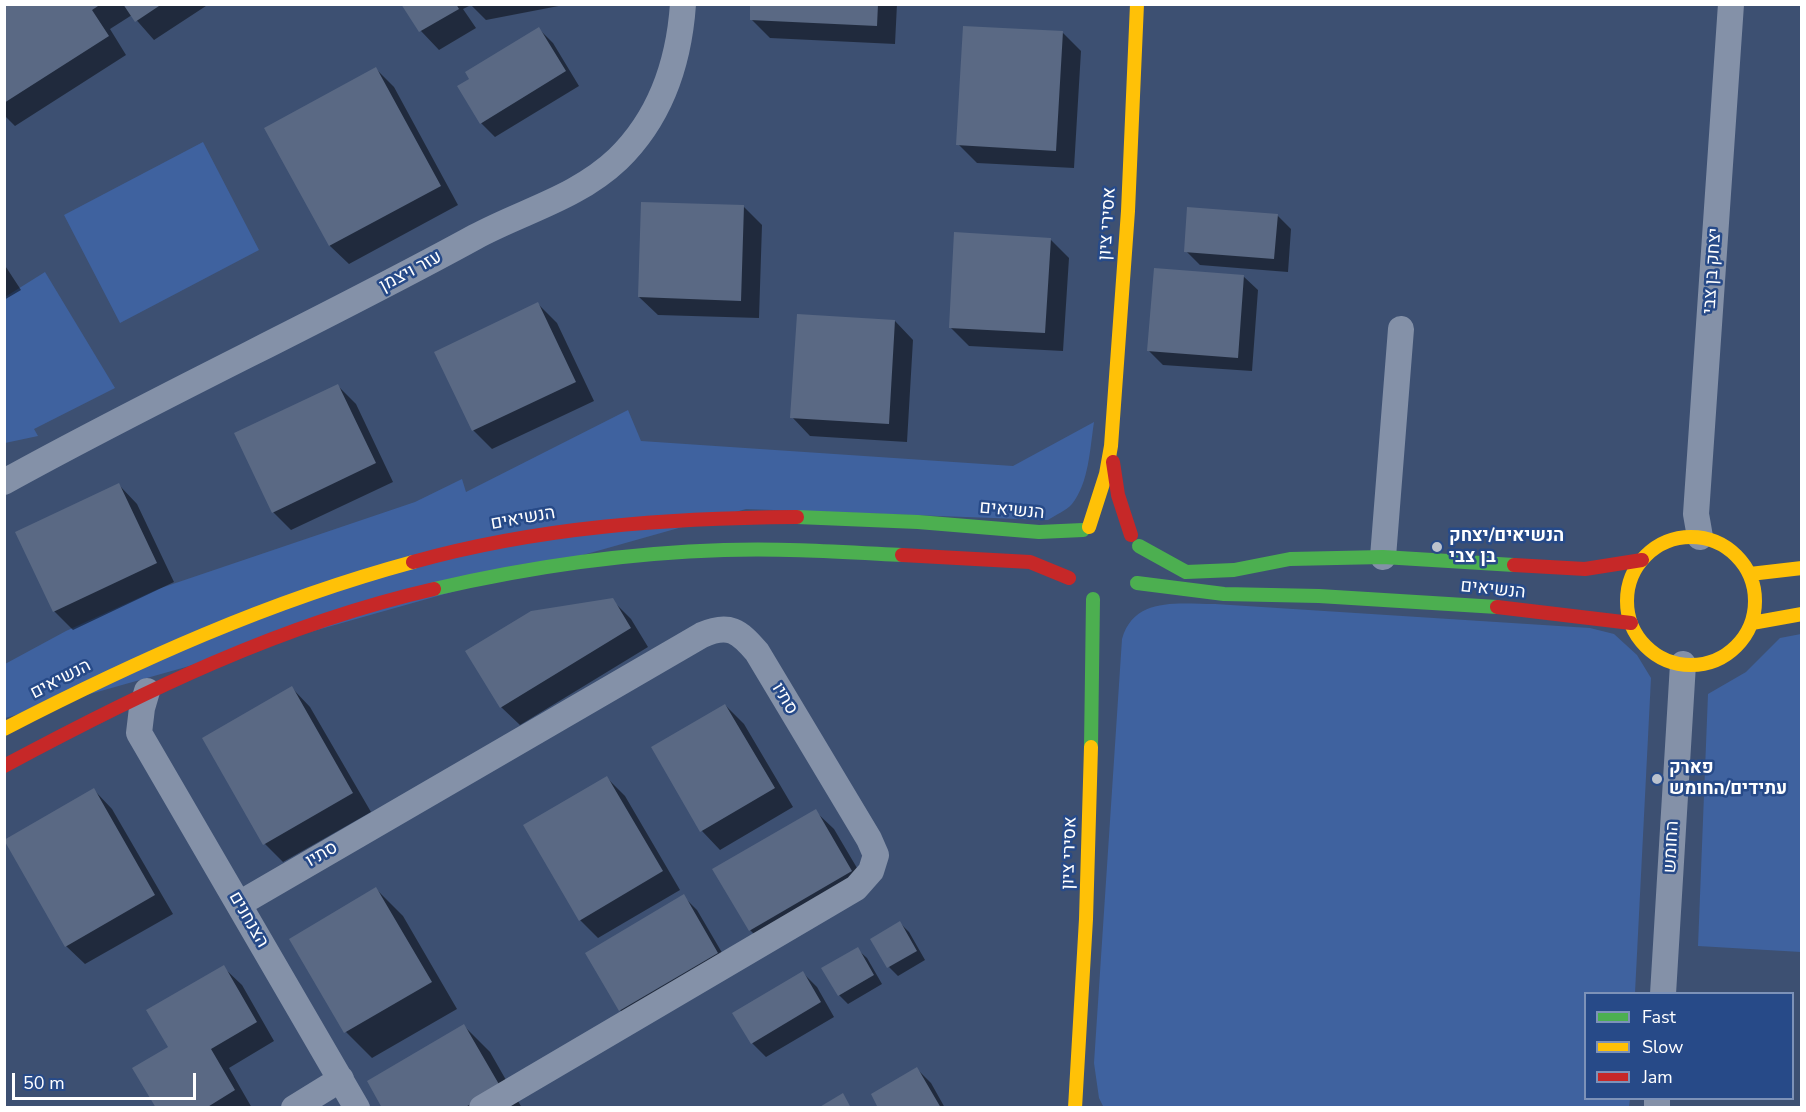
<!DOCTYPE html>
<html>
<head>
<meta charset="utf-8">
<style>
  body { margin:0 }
  #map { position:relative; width:1806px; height:1112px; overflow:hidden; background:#3d5072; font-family:"Nunito Sans",sans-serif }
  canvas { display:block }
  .frame { position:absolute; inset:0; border:6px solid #fff; pointer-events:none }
  .legend { position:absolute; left:1584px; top:992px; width:210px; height:108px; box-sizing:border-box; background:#274a88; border:2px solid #7d92b8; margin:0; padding:8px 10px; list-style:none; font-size:18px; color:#fff }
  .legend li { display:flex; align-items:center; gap:12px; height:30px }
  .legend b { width:30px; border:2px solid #7d92b8 }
  .scale { position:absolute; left:12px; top:1073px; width:184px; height:27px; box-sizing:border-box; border:3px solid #fff; border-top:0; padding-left:8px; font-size:18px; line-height:21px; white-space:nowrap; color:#fff; -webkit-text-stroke:4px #274a88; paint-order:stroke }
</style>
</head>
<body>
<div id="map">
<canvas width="1806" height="1112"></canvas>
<div class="frame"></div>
<ul class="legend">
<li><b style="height:8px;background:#4caf50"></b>Fast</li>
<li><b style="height:8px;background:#ffc107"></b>Slow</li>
<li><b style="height:8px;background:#c62828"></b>Jam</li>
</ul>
<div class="scale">50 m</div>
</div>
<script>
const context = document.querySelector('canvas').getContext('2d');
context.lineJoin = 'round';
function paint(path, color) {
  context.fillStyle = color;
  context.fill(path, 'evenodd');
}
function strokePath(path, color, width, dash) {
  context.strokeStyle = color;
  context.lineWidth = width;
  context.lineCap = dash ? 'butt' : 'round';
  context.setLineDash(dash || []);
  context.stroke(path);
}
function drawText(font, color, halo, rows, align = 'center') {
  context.font = font + ' "Nunito Sans",Heebo,sans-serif';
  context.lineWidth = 5;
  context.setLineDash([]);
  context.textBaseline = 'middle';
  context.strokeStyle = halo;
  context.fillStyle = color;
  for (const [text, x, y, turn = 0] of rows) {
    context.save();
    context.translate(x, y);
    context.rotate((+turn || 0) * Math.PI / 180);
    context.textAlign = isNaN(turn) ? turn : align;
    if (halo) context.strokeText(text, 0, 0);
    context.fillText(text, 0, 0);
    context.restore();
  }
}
paint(new Path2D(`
  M 203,142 L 259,250 L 120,323 L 64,215 Z
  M 45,272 L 115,388 L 34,429 L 38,436 L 5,443 L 5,297 Z
  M 628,410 L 641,441 L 1013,466 L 1094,422 C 1090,448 1089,483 1072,504 C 1066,511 1055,515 1048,520 L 746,509 L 5,718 L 5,664 L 66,631 L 158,589 L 415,502 L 462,479 L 466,492 Z
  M 1215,604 L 1590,628 L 1614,634 L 1637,655 L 1651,678 L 1635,993 L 1586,994 L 1586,1098 L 1630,1099 L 1629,1107 L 1104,1108 L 1099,1098 L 1094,1063 L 1122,639 C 1134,596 1179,604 1215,604 Z
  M 1801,634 L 1801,952 L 1698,946 L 1708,694 L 1746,672 L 1780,638 Z`), '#3f629f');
paint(new Path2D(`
  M 5,4 L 209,4 L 154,40 L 132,15 L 110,29 L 126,55 L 15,126 L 4,115 Z
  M 403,4 L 569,4 L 486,20 L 471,5 L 463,9 L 476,28 L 439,50 L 421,31 Z
  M 752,4 L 897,4 L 895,44 L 770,38 L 751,19 Z
  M 539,29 L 553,43 L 579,86 L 495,137 L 481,123 Z
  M 1062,32 L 1081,51 L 1074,168 L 977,163 L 958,144 Z
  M 376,69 L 394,87 L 458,205 L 349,264 L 330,246 L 266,128 Z
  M 743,206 L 762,225 L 759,318 L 658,315 L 639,297 Z
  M 1277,215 L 1291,229 L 1288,272 L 1200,265 L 1186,251 Z
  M 1050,239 L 1069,258 L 1063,351 L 969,346 L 950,327 Z
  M 4,264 L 21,290 L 4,300 Z
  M 1243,276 L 1258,290 L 1252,371 L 1163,365 L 1149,351 Z
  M 538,304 L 557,323 L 594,401 L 492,449 L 473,430 Z
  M 895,321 L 913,340 L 907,442 L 810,436 L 792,417 Z
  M 338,386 L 356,404 L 393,482 L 291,530 L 273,512 Z
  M 119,485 L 137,504 L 174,582 L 73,630 L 54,611 Z
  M 612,600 L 631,619 L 648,647 L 520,725 L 501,707 Z
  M 292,688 L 310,707 L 371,812 L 283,862 L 265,844 Z
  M 725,705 L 744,724 L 793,807 L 720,850 L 702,831 L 653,748 Z
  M 607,778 L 625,796 L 680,890 L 598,938 L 580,920 Z
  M 94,790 L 112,809 L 173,914 L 85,964 L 66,946 Z
  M 815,811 L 834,829 L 870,890 L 769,949 L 750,930 Z
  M 376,889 L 403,916 L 457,1009 L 372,1058 L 346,1032 Z
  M 683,896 L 697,910 L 731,968 L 634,1024 L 620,1010 Z
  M 900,923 L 909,932 L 925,960 L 898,976 L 889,967 Z
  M 857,949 L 867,958 L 882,984 L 848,1004 L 839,995 Z
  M 223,967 L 242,985 L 274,1041 L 229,1068 L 252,1108 L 157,1108 L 170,1048 Z
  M 803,973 L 817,987 L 834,1017 L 766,1057 L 752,1043 Z
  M 464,1026 L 490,1052 L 522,1108 L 384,1108 Z
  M 917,1069 L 931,1083 L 945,1108 L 880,1108 Z`), '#0007');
paint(new Path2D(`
  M 4,4 L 101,4 L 92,10 L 109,36 L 4,103 Z
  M 123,4 L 162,4 L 135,22 Z
  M 401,4 L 456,4 L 459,9 L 419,32 Z
  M 750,4 L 878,4 L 877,26 L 750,20 Z
  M 963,26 L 1063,31 L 1056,151 L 956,145 Z
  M 539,27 L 566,71 L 480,124 L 457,86 L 469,79 L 465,72 Z
  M 376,67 L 441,186 L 329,246 L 264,128 Z
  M 641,202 L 744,205 L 741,301 L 638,297 Z
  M 1187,207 L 1278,214 L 1274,259 L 1184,252 Z
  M 954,232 L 1051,238 L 1045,333 L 949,328 Z
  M 1154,268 L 1244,275 L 1238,358 L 1147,351 Z
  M 538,302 L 576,382 L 472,431 L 434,352 Z
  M 797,314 L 895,320 L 889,424 L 790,418 Z
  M 338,384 L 376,463 L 272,513 L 234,433 Z
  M 119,483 L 157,563 L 53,612 L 15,532 Z
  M 613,598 L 631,628 L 500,708 L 465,651 L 531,611 Z
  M 292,686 L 353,793 L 263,845 L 202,738 Z
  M 725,704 L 775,788 L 700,832 L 651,747 Z
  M 607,776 L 663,871 L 579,921 L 523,825 Z
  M 94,788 L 155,895 L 65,947 L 4,840 Z
  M 816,809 L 852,871 L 749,931 L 712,869 Z
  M 376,887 L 432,982 L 344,1033 L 289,939 Z
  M 684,894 L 718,953 L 619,1011 L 585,953 Z
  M 900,921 L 917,951 L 887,968 L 870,939 Z
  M 858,947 L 874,975 L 838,996 L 821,968 Z
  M 224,965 L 257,1022 L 211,1049 L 235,1090 L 206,1108 L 156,1108 L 132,1068 L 168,1047 L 146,1010 Z
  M 803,971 L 821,1002 L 751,1044 L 732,1013 Z
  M 464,1024 L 500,1086 L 464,1108 L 382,1108 L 367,1081 Z
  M 917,1067 L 941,1108 L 878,1108 L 871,1094 Z
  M 843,1093 L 851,1108 L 818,1108 Z`), '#5a6984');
strokePath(new Path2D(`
  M 4,482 C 159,396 320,322 475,237 C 523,211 577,198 618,159 C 660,118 679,62 683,4
  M 1700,537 L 1696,514 L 1731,4
  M 1383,557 L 1401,329
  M 147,691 L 142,708 L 139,733 L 357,1108
  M 239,904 L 702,635 C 729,623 739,631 757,652 L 869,839 L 876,855 L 871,871 L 856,888 L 482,1108
  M 1663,994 L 1683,664
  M 294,1108 L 341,1079
  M 1657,1108 L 1657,1098`), '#8491a8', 26);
strokePath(new Path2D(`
  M 797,517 L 918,522 L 1039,532 L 1083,530
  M 1139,546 L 1186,572 L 1234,570 L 1290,559 L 1383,557 L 1514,565
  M 1137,583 L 1224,594 L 1319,596 L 1497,607
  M 434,589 C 529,567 626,553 724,550 C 783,548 843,552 902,555
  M 1091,747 L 1093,599`), '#4caf50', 14);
strokePath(new Path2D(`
  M 1089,527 L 1106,474 L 1111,446 L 1128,211 L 1137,4
  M1627 601a64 64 0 1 1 128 0a64 64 0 1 1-128 0Z
  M 1750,574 L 1802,568
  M 1752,623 L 1802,614
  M 4,729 C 136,661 269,601 413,562
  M 1075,1108 L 1086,919 L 1091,747`), '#ffc107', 14);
strokePath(new Path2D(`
  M 1113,462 L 1118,495 L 1131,535
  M 902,555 L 1030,562 L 1069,578
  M 413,562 C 538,527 668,518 797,517
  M 1514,565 L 1585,569 L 1642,560
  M 1497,607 L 1631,623
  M 4,766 C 142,692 281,624 434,589`), '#c62828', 14);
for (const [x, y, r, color] of [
  [1437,547,6,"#bbc2ce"],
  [1657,779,6,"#bbc2ce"]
]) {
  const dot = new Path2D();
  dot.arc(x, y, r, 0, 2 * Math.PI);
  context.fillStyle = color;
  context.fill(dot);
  strokePath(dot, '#274a88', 2);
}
drawText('18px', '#fff', '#274a88', [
  ["אסירי ציון",1108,224,-86],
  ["יצחק בן צבי",1713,271,-86],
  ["עזר ויצמן",411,272,-28],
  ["הנשיאים",1012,511,5],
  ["הנשיאים",523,519,-10],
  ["הנשיאים",1493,590,6],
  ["הנשיאים",61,680,-27],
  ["סתיו",784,699,59],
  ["החומש",1672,847,-87],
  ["אסירי ציון",1070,853,-88],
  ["סתיו",322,855,-30],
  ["הצנחנים",248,920,60]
]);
drawText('bold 18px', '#fff', '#274a88', [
  ["הנשיאים/יצחק",1449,537],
  ["בן צבי",1449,558],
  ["פארק",1669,769],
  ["עתידים/החומש",1669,790]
], 'left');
</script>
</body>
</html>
